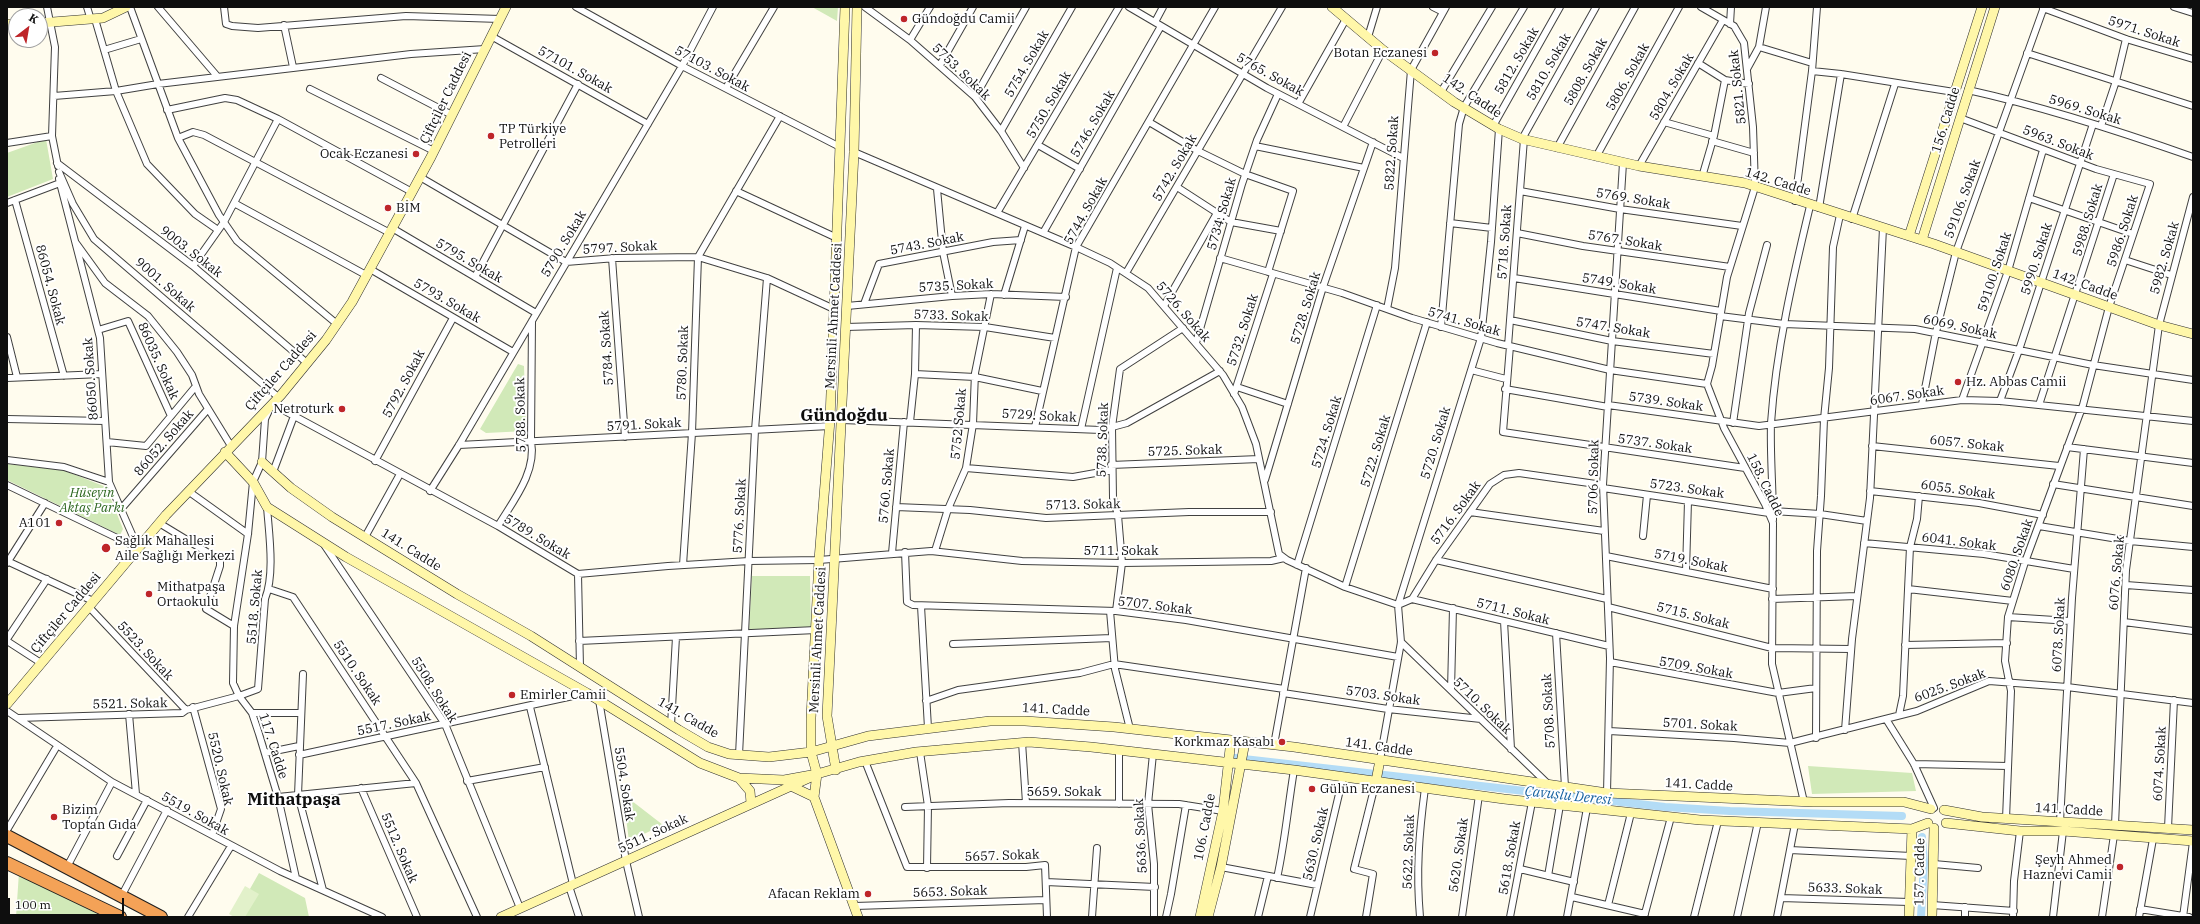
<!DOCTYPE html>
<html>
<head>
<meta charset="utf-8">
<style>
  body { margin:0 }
  #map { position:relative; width:2200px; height:924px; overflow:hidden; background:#fffcee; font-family:"IBM Plex Serif",serif }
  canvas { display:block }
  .frame { position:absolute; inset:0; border:8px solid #0e0e0e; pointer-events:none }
  .north { position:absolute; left:8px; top:8px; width:40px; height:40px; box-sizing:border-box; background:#fff; border:1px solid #9f9f9f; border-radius:50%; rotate:31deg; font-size:11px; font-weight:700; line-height:16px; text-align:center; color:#0e0e0e }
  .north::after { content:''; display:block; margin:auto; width:14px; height:18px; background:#be2529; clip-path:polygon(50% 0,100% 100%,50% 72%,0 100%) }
  .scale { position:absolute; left:8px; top:898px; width:116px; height:18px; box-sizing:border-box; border:2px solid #0e0e0e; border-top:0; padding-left:5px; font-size:12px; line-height:14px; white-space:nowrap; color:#0e0e0e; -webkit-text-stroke:3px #fff; paint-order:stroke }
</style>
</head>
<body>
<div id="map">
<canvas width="2200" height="924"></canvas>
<div class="frame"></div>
<div class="north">K</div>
<div class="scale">100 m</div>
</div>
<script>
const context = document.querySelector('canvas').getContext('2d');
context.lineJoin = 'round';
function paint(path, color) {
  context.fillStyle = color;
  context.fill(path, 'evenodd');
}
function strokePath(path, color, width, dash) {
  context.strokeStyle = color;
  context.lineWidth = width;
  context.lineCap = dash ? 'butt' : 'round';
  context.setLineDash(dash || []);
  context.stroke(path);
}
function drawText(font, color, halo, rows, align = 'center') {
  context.font = font + ' "IBM Plex Serif",serif';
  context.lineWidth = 4;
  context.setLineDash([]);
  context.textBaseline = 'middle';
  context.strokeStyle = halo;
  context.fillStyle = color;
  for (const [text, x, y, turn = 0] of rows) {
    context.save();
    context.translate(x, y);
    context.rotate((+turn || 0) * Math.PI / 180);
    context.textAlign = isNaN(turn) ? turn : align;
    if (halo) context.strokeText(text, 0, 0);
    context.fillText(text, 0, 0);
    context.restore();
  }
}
paint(new Path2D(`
  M 812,7 L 838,7 L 837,21 Z
  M 46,139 L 53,179 L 7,197 L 7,153 Z
  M 518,364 L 524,366 L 526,431 L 486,433 L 480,429 Z
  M 7,464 L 63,470 L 106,487 L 123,529 L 120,535 L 7,480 Z
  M 752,576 L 810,576 L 811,633 L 749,631 Z
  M 1808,766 L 1912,773 L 1916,791 L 1812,794 Z
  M 623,794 L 663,825 L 629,841 Z
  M 19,872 L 103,917 L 16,917 Z
  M 259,873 L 305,898 L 309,917 L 234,917 Z`), '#d1e9b8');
paint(new Path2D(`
  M 245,886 L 259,894 L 245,917 L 234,917 L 229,914 Z`), '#e2f1ca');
strokePath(new Path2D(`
  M 1235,758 L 1665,807 L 1730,811 L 1902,816
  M 1921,917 L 1924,863 L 1922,837`), '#b3dcf6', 8);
const street = new Path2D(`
  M 47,7 L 55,47 L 52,136 L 58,166
  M 87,7 L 91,20
  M 130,7 L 178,138 L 219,215 L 237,241 L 337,324
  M 158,7 L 217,76
  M 224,7 L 226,24 L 232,26 L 258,28 L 406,16 L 500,19
  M 576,7 L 682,66 L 840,147
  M 865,7 L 910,40 L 975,97 L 1001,131 L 1024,168
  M 1129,7 L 1267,88 L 1403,158
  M 1433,7 L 1443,12
  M 1701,7 L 1734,26 L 1744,43 L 1753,127 L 1755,187 L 1727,277 L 1712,366 L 1707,384 L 1724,428 L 1765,504 L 1773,523 L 1772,664 L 1804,802
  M 2174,7 L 2193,13
  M 2043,8 L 2126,39 L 2193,59
  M 95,19 L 116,91 L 147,164 L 195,214 L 218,230
  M 1155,22 L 1163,7
  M 1730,24 L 1731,7
  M 284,25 L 293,67
  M 491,36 L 648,124
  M 1368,37 L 1377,7
  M 910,40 L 930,7
  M 1759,47 L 1812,63
  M 104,50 L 141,39
  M 2027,53 L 2193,106
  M 1698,63 L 1725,80
  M 940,65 L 973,7
  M 1747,69 L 1759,47 L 1766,7
  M 1812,71 L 1841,74 L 1954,92
  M 381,78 L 452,115
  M 726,88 L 774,7
  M 310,89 L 434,151
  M 1968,90 C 2045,107 2119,131 2193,157
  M 1441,92 L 1492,7
  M 54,96 L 116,91 L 158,84 L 411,54 L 485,49
  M 975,97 L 1026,7
  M 1298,104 L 1346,19
  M 167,110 L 225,98 L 237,100 L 278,119 L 412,192
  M 1960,118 L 2096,169 L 2150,184 L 2109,307 L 2083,405 L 2025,562 L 2008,617 L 2005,661 L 2011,691 L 2006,819
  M 1149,122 L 1198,151 L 1245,174 L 1293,191 L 1268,272
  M 1664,122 L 1714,136
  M 1493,126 L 1560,7
  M 2101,126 L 2116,81 L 2126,39
  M 1343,127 L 1383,50
  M 1001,131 L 1072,7
  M 178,138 L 193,132 L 204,135 L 390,233
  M 1522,139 L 1596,7
  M 1712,141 L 1754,153
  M 7,143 L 52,136
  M 1038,145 L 1080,169
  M 1255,146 L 1364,168
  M 1557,148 L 1635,7
  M 854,152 L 1076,247 L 1110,263 L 1148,288 L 1223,375 L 1242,407 L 1256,444 L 1279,554 L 1287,560 L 1345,587 L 1398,605
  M 1596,157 L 1679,7
  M 57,163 L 193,266 L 307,363
  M 1639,166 L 1723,20
  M 59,172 L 73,204 L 94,239 L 278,397
  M 420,177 L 566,262 L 616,258 L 698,257 L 767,278 L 834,309
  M 1702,177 L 1714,136 L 1725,80 L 1749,84
  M 60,183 L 100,338 L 109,482 L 138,548
  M 1177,187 L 1231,222 L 1281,231
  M 937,189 L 943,252 L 952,296
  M 736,191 L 837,238
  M 1520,191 L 1620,209 L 1742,226
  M 2029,198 L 2133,234
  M 15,200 L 64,376
  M 1795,201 L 1812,71 L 1817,7
  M 7,203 L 60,183 L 59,179
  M 234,203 L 366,275
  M 1819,208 L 1841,74
  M 997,213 L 1119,7
  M 1852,219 L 1895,84
  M 1450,223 L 1492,228
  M 392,228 L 536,313
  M 1043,233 L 1161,26
  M 1517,233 L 1583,246 L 1730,267
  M 76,243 L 105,283 L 148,316 L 177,352 L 192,375 L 199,394 L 231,446
  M 612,258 L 625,437
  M 1220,258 L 1342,293 L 1412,318 L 1497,343 L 1610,370 L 1707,384
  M 2125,260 L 2171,275
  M 193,266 L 224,222 L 278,119
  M 370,269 L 513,352
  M 1126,273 L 1282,7
  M 475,277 L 578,84
  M 1514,278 L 1721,311
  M 1004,295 L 1025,226
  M 864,304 L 879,264 L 993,242 L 1021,240
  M 847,306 L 952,296 L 991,294 L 1066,297
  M 1164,306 L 1217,213
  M 1387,309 L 1395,268 L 1411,70 L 1446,7
  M 1720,316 L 1784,324 L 1915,329 L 2093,365 L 2193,380
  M 1510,320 L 1612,341 L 1714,354
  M 846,327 L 916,325 L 985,327 L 1055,338
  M 1441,327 L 1459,124 L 1464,107 L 1524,7
  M 98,330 L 128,321 L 171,416
  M 7,337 L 17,377
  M 1196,343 L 1242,184 L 1257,140 L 1278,94
  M 1508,346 L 1524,139
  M 1510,346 L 1503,432 L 1745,468
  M 1471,370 L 1506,379
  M 915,374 L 975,377 L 1042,391
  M 7,378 L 102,374
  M 1237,387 L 1288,404
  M 1505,389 L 1608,407
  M 1234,394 L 1273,274
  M 1962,400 L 2008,271 L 2043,150
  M 2000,401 L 2019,350 L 2093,124
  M 1922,404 L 1936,332 L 1956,252 L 2044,7
  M 1608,405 L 1759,426 L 1962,400 L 2000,401 L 2193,421
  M 2039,405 L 2114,174
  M 7,419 L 105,421
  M 842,420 L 1101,430 L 1127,423 L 1220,371
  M 910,422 L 915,374 L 916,325
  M 1733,423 L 1749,313 L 1767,245
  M 1035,427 L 1076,247 L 1215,7
  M 1081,429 L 1117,268
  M 107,442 L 146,446 L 196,386
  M 459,445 L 830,426
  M 1872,446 L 2059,466
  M 2067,447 L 2193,463
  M 7,460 L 64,467 L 109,482
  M 375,461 L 453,318
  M 1111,465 L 1259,459
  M 966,468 L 1073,477 L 1112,470
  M 273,472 L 294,416
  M 1265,480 L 1323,287 L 1373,142
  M 2053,484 L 2193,506
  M 7,485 L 138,548
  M 1603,488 L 1769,513
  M 188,491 L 248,534
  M 430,491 L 459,445 L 682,66 L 713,7
  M 1870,491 L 1979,503 L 2043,515
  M 896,507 L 970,510 L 1046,518 L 1189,512 L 1271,512
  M 121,509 L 208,409
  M 1773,511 L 1820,514 L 1867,521
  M 1470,512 L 1604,531
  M 1773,520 C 1773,488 1770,455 1771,423 C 1776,350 1793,277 1810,206
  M 159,523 L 220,560 L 220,566 L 206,609 L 234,626
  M 498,526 C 513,501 537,472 531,441 L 532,321
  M 2039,526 L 2130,541 L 2193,547
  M 1643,536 L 1647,495
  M 365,537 L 400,474
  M 1864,543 L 1984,554 L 2074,569
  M 325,546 L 445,724 L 520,908
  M 935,551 L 948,509 L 966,468 L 973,424 L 975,373 L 991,294
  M 905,552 L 907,602 L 913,605 L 1116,611 L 1186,620 L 1398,657
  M 892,553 L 904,422
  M 1606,556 L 1773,589
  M 1436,560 L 1607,599
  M 7,561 L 93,601
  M 7,563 L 45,503
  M 683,565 L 692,433 L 698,257 L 780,116
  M 1297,565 L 1377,305
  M 1686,571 L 1688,501
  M 578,574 L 580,667
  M 2126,585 L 2193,590
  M 1345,587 L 1427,322
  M 269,589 L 293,597 L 416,783
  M 1908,589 L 2013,601
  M 1412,599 L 1609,646
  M 1772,599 L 1857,596
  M 1398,605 L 1412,599 L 1436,560 L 1490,484 L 1504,475 L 1519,473 L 1603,485
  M 921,606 L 928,728
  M 89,607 L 186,710
  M 1608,607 L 1772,648 L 1851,649
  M 1110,611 L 1115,669 L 1130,729
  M 1116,611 L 1122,563 L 1118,515 L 1113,498 L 1112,427 L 1120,369 L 1183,328
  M 2008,617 L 2070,621
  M 1504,621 L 1511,749
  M 2124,622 L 2193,631
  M 1556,633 L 1565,787
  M 7,639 L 47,579
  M 7,641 L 41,663
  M 579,641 L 816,630
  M 1401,642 L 1548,784
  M 953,644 L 1112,638
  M 1905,645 L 2007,643
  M 1610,662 L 1778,693 L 1816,688
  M 303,674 L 298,795 L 323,890
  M 1451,690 L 1453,608
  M 1283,693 L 1388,709 L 1481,719
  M 599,700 L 626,861 L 639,917
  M 926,701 L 958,690 L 1080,673 L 1114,664 L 1284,689
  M 193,707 L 221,809 L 212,835
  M 530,707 L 573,884
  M 7,711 L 112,782 L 280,871 L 382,917
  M 252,713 L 301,713
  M 129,714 L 136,794
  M 1899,715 L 1903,696 L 1910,547 L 1917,519 L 1919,496
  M 18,718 L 182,713 L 186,710 L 239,696 L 258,689 L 265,599 C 275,574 269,534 267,507
  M 1886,719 L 1914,764 L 1934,808
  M 671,725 L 676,637
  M 1845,730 L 1852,639 L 1870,498 L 1883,228
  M 1609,731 L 1734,738 L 1790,743 L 1917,711 L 1989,681 L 2067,687 L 2193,703
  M 1816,738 L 1817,551 L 1821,496 L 1824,419 L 1829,368 L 1833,247 L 1840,215
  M 1022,742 L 1026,803
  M 1274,745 L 1306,568
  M 1119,750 L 1119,804
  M 920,752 L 928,806 L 927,868
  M 265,753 L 299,746
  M 1153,754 L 1148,804 L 1154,864 L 1154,917
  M 299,755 L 587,693
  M 739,755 L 755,430 L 767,278
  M 1380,760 L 1401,642 L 1398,605 L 1481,338 L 1491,242 L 1499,129
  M 865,761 L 907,867 L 1026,867 L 1045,865 L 1047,917
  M 1914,764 L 2008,766
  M 467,781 L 545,767
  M 361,788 L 417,917
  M 1607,793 L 1610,658 L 1603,485 L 1623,163
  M 278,797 L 416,783 L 477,917
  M 905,807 L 1009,803 L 1179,804 L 1223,811
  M 2060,822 L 2072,598 L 2084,449
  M 2115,825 L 2126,570 L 2159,325 L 2193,197
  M 2168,828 L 2174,700
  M 7,830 L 57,746
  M 1790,850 L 1911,856
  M 117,856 L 147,800
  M 1934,864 L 1978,868
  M 67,867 L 112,782
  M 1221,867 L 1317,885
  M 1520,869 L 1574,882
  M 1548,876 L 1560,805
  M 296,878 L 278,797 L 259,734 L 252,713 L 239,696 L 233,683 L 234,626 L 248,534 L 253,482 L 262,462 L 265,419 L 272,404 L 498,526 L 578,574 L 668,566 L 749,561 L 819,560 L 931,551 L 1022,561 L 1122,563 L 1271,561 L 1284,558
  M 1277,878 C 1285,842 1288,806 1294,770
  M 1046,882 L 1155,887
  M 569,886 L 579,917
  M 122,895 L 167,810
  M 1572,897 L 1645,914
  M 1781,898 L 1909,902
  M 1608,905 L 1631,813
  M 1932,905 L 2014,911
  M 855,906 L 1046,900
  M 2140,909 L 2189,917
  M 188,917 L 231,846
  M 1092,917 L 1097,848
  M 1166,917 L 1171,894 L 1186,805
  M 1258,917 L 1268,876
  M 1310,917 L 1343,777
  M 1366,917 L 1373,874 L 1354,869 L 1376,781
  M 1420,917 C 1416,871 1419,834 1425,788
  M 1462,917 L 1479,795
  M 1510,917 L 1532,802
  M 1567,917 L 1587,808
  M 1644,917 L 1671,817
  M 1694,917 L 1718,821
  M 1737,917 L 1758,822
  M 1777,917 L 1795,824
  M 1965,917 L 1965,907
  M 2013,917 L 2014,881 L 2020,831
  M 2053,917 L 2063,831
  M 2102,917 L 2114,835
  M 2139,917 L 2153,839
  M 2183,917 L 2193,842`);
const secondary = new Path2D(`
  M 845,7 L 830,420 L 819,560 L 811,718 L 811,752 L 817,774 L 859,762 L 916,752 L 1029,742 L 1091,747 L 1294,770 L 1504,799 L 1700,820 L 1912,829 L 1928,823
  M 1332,7 L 1383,50 L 1454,102 L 1499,129 L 1522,139 L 1639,166 L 1745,183 L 1934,244 L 2159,325 L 2193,334
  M 40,23 L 103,18 L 126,7
  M 7,24 L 16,24
  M 1909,236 L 1982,7
  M 1922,240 L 1995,7
  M 225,452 L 253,482 L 267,507 L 346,557 L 587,693 L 700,763 L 739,778 L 784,780 L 817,774
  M 262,462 L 291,488 L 332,517 L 457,594 L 531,636 L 679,730 L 708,747 L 729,754 L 769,757 L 811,752 L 868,736 L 990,721 L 1025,721 L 1114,727 L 1294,747 L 1607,793 L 1813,802 L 1904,802 L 1931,809
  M 7,704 L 166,515 L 281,395 L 326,340 L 352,302 L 431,157 L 506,7
  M 836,770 L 827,716 L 854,152 L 857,7
  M 817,774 L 814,797 L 858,917
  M 739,778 L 750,791 L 751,803
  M 1376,781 L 1380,760
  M 793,787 L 814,797
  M 1944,810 L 1982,817 L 2193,830
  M 1946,823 L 2020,831 L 2063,831 L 2193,841
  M 501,917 L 809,778
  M 1200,917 L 1223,811 L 1231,740
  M 1208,917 L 1221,867 L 1245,742
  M 1909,917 L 1912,829
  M 1932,917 L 1934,828`);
const highway = new Path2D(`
  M 7,836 L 161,917
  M 7,863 L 120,917`);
strokePath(street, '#414141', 8);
strokePath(secondary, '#303030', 10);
strokePath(highway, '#1f1f1f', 14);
strokePath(street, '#fff', 6);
strokePath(secondary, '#fff7a9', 9);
strokePath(highway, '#f4a257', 12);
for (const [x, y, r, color] of [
  [904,19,4,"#be2529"],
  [1435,53,4,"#be2529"],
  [491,136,4,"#be2529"],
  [416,154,4,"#be2529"],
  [388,208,4,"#be2529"],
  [1958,382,4,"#be2529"],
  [342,409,4,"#be2529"],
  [59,523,4,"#be2529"],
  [106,548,5,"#be2529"],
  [149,594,4,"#be2529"],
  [512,695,4,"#be2529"],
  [1282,742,4,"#be2529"],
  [1312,789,4,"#be2529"],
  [54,817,4,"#be2529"],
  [2120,867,4,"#be2529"],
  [868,894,4,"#be2529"]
]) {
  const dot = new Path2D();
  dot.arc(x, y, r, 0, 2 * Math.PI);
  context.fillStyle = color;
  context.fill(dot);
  strokePath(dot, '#fff', 1.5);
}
drawText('13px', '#0e0e0e', '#fff', [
  ["Gündoğdu Camii",912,19],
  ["Botan Eczanesi",1427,53,"right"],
  ["TP Türkiye",499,129],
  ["Petrolleri",499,144],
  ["Ocak Eczanesi",408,154,"right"],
  ["BİM",396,208],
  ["Hz. Abbas Camii",1966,382],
  ["Netroturk",334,409,"right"],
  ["A101",51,523,"right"],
  ["Sağlık Mahallesi",115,541],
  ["Aile Sağlığı Merkezi",115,556],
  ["Mithatpaşa",157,587],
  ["Ortaokulu",157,602],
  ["Emirler Camii",520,695],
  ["Korkmaz Kasabı",1274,742,"right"],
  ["Gülün Eczanesi",1320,789],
  ["Bizim",62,810],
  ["Toptan Gıda",62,825],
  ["Şeyh Ahmed",2112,860,"right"],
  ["Haznevi Camii",2112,875,"right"],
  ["Afacan Reklam",860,894,"right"]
], 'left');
drawText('13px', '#0e0e0e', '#fff', [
  ["5971. Sokak",2144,32,18],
  ["5812. Sokak",1517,61,-60],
  ["5754. Sokak",1027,64,-60],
  ["5810. Sokak",1549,67,-60],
  ["57103. Sokak",712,69,28],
  ["57101. Sokak",575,70,29],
  ["5753. Sokak",961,72,44],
  ["5808. Sokak",1586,72,-61],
  ["5765. Sokak",1270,75,29],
  ["5806. Sokak",1628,77,-61],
  ["5804. Sokak",1672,87,-60],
  ["5821. Sokak",1738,87,-96],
  ["142. Cadde",1472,96,34],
  ["Çiftçiler Caddesi",446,98,-64],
  ["5750. Sokak",1049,105,-60],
  ["5969. Sokak",2085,110,17],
  ["156. Cadde",1946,120,-73],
  ["5746. Sokak",1093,124,-60],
  ["5963. Sokak",2058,143,21],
  ["5822. Sokak",1392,153,-86],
  ["5742. Sokak",1175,168,-60],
  ["142. Cadde",1778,182,17],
  ["5769. Sokak",1633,199,9],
  ["59106. Sokak",1963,199,-70],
  ["5744. Sokak",1086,211,-61],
  ["5734. Sokak",1222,214,-74],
  ["5988. Sokak",2088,220,-73],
  ["5986. Sokak",2123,231,-72],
  ["5767. Sokak",1625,241,9],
  ["5718. Sokak",1505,242,-86],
  ["5790. Sokak",564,244,-59],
  ["5743. Sokak",927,244,-11],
  ["5797. Sokak",620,248,-3],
  ["9003. Sokak",191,252,38],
  ["5982. Sokak",2165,258,-74],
  ["5990. Sokak",2037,259,-72],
  ["5795. Sokak",469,261,30],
  ["59100. Sokak",1995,272,-72],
  ["5749. Sokak",1619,284,9],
  ["86054. Sokak",50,285,75],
  ["9001. Sokak",165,285,41],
  ["142. Cadde",2085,285,20],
  ["5735. Sokak",956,286,-3],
  ["5793. Sokak",447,301,30],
  ["5728. Sokak",1306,308,-73],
  ["5726. Sokak",1183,312,49],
  ["Mersinli Ahmet Caddesi",834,316,-87],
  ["5733. Sokak",951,316,2],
  ["5741. Sokak",1464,322,16],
  ["6069. Sokak",1960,327,12],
  ["5747. Sokak",1613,328,9],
  ["5732. Sokak",1243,330,-72],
  ["5784. Sokak",607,348,-94],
  ["86035. Sokak",158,361,66],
  ["5780. Sokak",683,363,-88],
  ["Çiftçiler Caddesi",281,371,-49],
  ["86050. Sokak",91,379,-94],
  ["5792. Sokak",404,384,-62],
  ["6067. Sokak",1907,396,-8],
  ["5739. Sokak",1666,402,8],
  ["5788. Sokak",521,415,-91],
  ["5729. Sokak",1039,416,3],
  ["5752 Sokak",959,424,-85],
  ["5791. Sokak",644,425,-3],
  ["5724. Sokak",1327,432,-73],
  ["5738. Sokak",1103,440,-88],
  ["86052. Sokak",164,443,-49],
  ["5720. Sokak",1436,443,-73],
  ["5737. Sokak",1655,444,8],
  ["6057. Sokak",1967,444,6],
  ["5725. Sokak",1185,451,-2],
  ["5722. Sokak",1376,451,-73],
  ["5706. Sokak",1594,477,-89],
  ["158. Cadde",1765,485,64],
  ["5760. Sokak",887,486,-85],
  ["5723. Sokak",1687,489,8],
  ["6055. Sokak",1958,490,8],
  ["5713. Sokak",1083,505,-1],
  ["5716. Sokak",1456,513,-54],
  ["5776. Sokak",740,516,-87],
  ["5789. Sokak",537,537,31],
  ["6041. Sokak",1959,542,7],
  ["141. Cadde",411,550,32],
  ["5711. Sokak",1121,551],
  ["6080. Sokak",2017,555,-71],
  ["5719. Sokak",1691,561,11],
  ["6076. Sokak",2117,573,-85],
  ["5707. Sokak",1155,606,7],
  ["5518. Sokak",255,607,-85],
  ["5711. Sokak",1513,612,14],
  ["Çiftçiler Caddesi",66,613,-50],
  ["5715. Sokak",1693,616,14],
  ["6078. Sokak",2059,635,-87],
  ["Mersinli Ahmet Caddesi",818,640,-87],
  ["5523. Sokak",145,651,47],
  ["5709. Sokak",1696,668,10],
  ["5510. Sokak",357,673,56],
  ["6025. Sokak",1950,686,-20],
  ["5508. Sokak",434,690,58],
  ["5703. Sokak",1383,696,8],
  ["5521. Sokak",130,704,-1],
  ["5710. Sokak",1482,706,44],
  ["141. Cadde",1056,710,3],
  ["5708. Sokak",1549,711,-93],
  ["141. Cadde",688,718,30],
  ["5517. Sokak",394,724,-12],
  ["5701. Sokak",1700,725,3],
  ["117. Cadde",273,746,72],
  ["141. Cadde",1379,747,8],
  ["6074. Sokak",2160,764,-87],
  ["5520. Sokak",220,769,77],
  ["5504. Sokak",624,784,81],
  ["141. Cadde",1699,785,3],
  ["5659. Sokak",1064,792],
  ["141. Cadde",2069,810,3],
  ["5519. Sokak",195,814,29],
  ["106. Cadde",1205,827,-79],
  ["5511. Sokak",653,834,-25],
  ["5636. Sokak",1141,836,-93],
  ["5630. Sokak",1316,844,-77],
  ["5512. Sokak",399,848,67],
  ["5622. Sokak",1409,852,-88],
  ["5620. Sokak",1459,855,-82],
  ["5657. Sokak",1002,856,-2],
  ["5618. Sokak",1510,858,-80],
  ["157. Cadde",1920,872,-89],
  ["5633. Sokak",1845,889,2],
  ["5653. Sokak",950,892,-2]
]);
drawText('italic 13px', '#2b661e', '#fff', [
  ["Hüseyin",92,493],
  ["Aktaş Parkı",92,508]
]);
drawText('italic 14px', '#1661a0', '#fff', [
  ["Çavuşlu Deresi",1568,796,6]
]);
drawText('bold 17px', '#0e0e0e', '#fff', [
  ["Gündoğdu",844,416],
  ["Mithatpaşa",294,800]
]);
</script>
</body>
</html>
